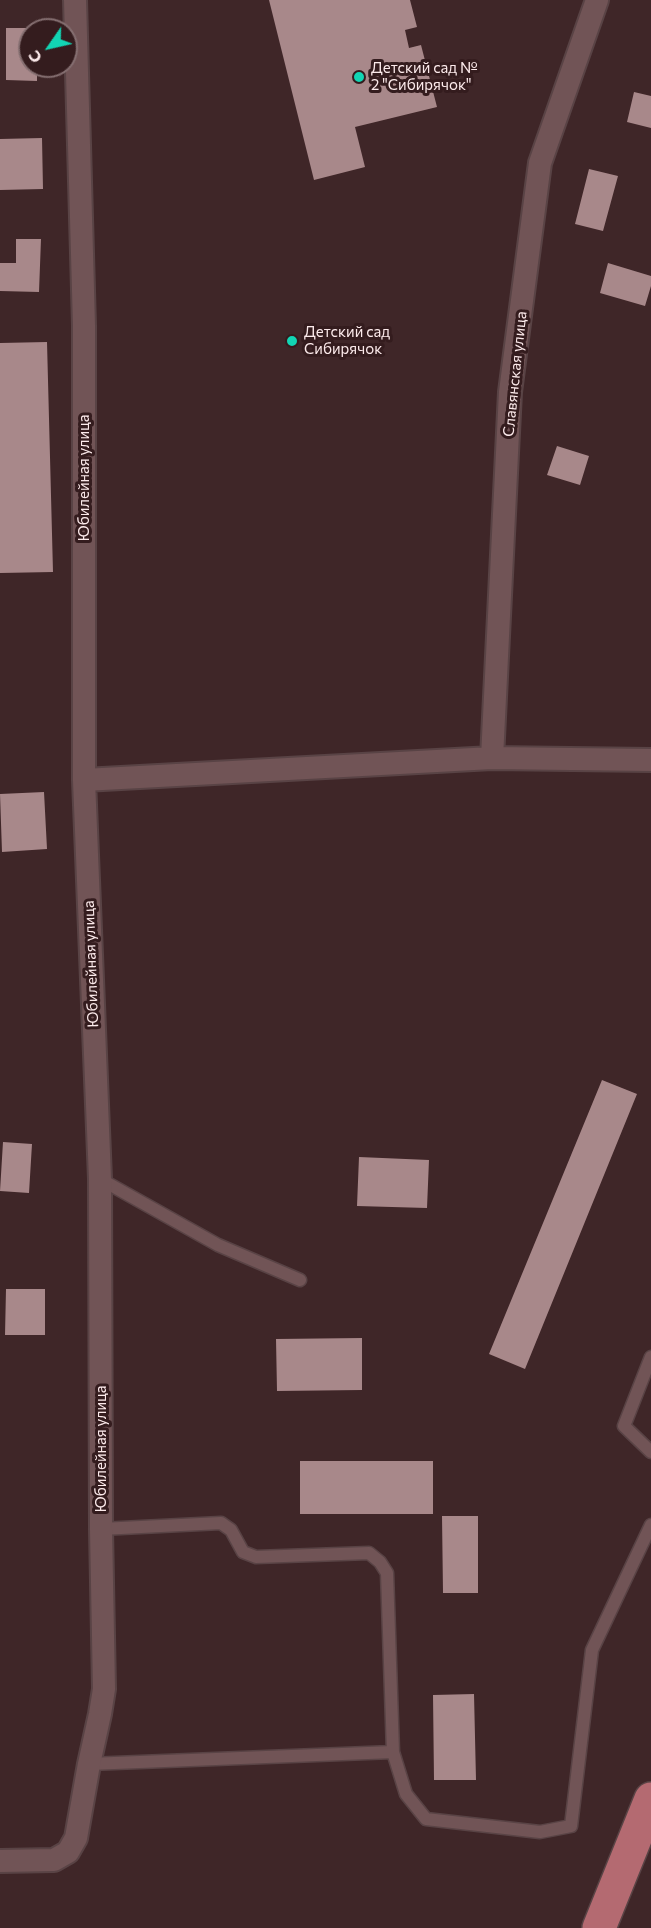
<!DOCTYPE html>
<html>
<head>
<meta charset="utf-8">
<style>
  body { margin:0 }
  #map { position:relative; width:651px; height:1928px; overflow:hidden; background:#3f2628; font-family:Commissioner,sans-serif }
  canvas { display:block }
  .north { position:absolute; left:18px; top:18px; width:60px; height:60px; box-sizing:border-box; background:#341c1e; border:2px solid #846e70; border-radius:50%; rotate:236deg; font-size:16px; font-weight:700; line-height:24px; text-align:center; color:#fceaeb }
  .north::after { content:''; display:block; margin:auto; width:21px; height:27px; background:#12d5b4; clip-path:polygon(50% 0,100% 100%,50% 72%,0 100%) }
</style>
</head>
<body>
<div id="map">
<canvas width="651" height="1928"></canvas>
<div class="north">С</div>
</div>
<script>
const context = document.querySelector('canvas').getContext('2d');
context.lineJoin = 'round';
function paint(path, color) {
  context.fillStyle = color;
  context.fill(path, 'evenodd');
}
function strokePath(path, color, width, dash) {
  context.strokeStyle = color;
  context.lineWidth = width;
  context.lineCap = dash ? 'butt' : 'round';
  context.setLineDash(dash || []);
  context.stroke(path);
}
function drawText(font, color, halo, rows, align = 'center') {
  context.font = font + ' Commissioner,sans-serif';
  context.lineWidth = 6;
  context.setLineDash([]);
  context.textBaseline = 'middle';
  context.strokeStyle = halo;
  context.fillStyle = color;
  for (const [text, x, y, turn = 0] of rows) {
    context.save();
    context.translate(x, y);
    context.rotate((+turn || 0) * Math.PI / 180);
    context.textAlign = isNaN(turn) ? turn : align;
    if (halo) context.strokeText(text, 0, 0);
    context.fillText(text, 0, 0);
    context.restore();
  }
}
paint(new Path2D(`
  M 269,0 L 410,0 L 417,27 L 405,30 L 409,48 L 421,45 L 437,107 L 355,127 L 365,167 L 314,180 Z
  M 6,28 L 30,28 L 30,66 L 37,66 L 37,81 L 6,80 Z
  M 634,92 L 651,96 L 651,128 L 627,122 Z
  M 42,138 L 43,189 L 0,190 L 0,139 Z
  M 589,169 L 618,176 L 603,231 L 575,224 Z
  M 16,239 L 41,239 L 39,292 L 0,291 L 0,263 L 16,263 Z
  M 608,263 L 651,276 L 651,286 L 645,306 L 600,293 Z
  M 47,342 L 53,572 L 0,573 L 0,343 Z
  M 557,446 L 589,456 L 580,485 L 547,475 Z
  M 44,792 L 47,849 L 2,852 L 0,794 Z
  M 602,1080 L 637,1094 L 525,1369 L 489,1354 Z
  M 3,1142 L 32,1144 L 29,1193 L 0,1191 Z
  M 359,1157 L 429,1160 L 427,1208 L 357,1206 Z
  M 6,1289 L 45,1289 L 45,1335 L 5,1335 Z
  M 362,1338 L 362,1390 L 277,1391 L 276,1339 Z
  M 300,1461 L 433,1461 L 433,1514 L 300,1514 Z
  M 442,1516 L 478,1516 L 478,1593 L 443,1593 Z
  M 474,1694 L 476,1780 L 434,1780 L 433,1695 Z`), '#a8888a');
const service = new Path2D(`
  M 100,1179 L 218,1245 L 300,1280
  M 651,1357 L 624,1426 L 651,1452
  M 393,1752 L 406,1794 L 426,1819 L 540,1832 L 571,1826 L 592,1650 L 651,1525
  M 89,1764 L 393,1752 L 387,1573 L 380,1562 L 369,1553 L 256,1557 L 243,1552 L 231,1530 L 221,1523 L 101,1529`);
const minor = new Path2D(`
  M 492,758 L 510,392 L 540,163 L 597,0
  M 84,780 L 492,758 L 651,760
  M 0,1861 L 54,1860 L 68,1852 L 76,1838 L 89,1764 L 100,1714 L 104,1689 L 101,1529 L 100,1179 L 84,780 L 84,326 L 75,0`);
const primary = new Path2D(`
  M 599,1928 L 651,1799`);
strokePath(service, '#594345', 15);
strokePath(minor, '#594345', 26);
strokePath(primary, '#594345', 36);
strokePath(service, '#715456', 12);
strokePath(minor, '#715456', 22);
strokePath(primary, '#b46a71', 33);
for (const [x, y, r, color] of [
  [359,77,6,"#12d5b4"],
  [292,341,6,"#12d5b4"]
]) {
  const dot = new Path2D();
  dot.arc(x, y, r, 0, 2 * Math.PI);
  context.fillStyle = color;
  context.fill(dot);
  strokePath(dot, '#341c1e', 2);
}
drawText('15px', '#fceaeb', '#341c1e', [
  ["Детский сад №",371,68],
  ["2 \"Сибирячок\"",371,85],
  ["Детский сад",304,332],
  ["Сибирячок",304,349]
], 'left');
drawText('15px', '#fceaeb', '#341c1e', [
  ["Славянская улица",515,374,-84],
  ["Юбилейная улица",84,478,-90],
  ["Юбилейная улица",91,964,-92],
  ["Юбилейная улица",101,1449,-90]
]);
</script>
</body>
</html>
